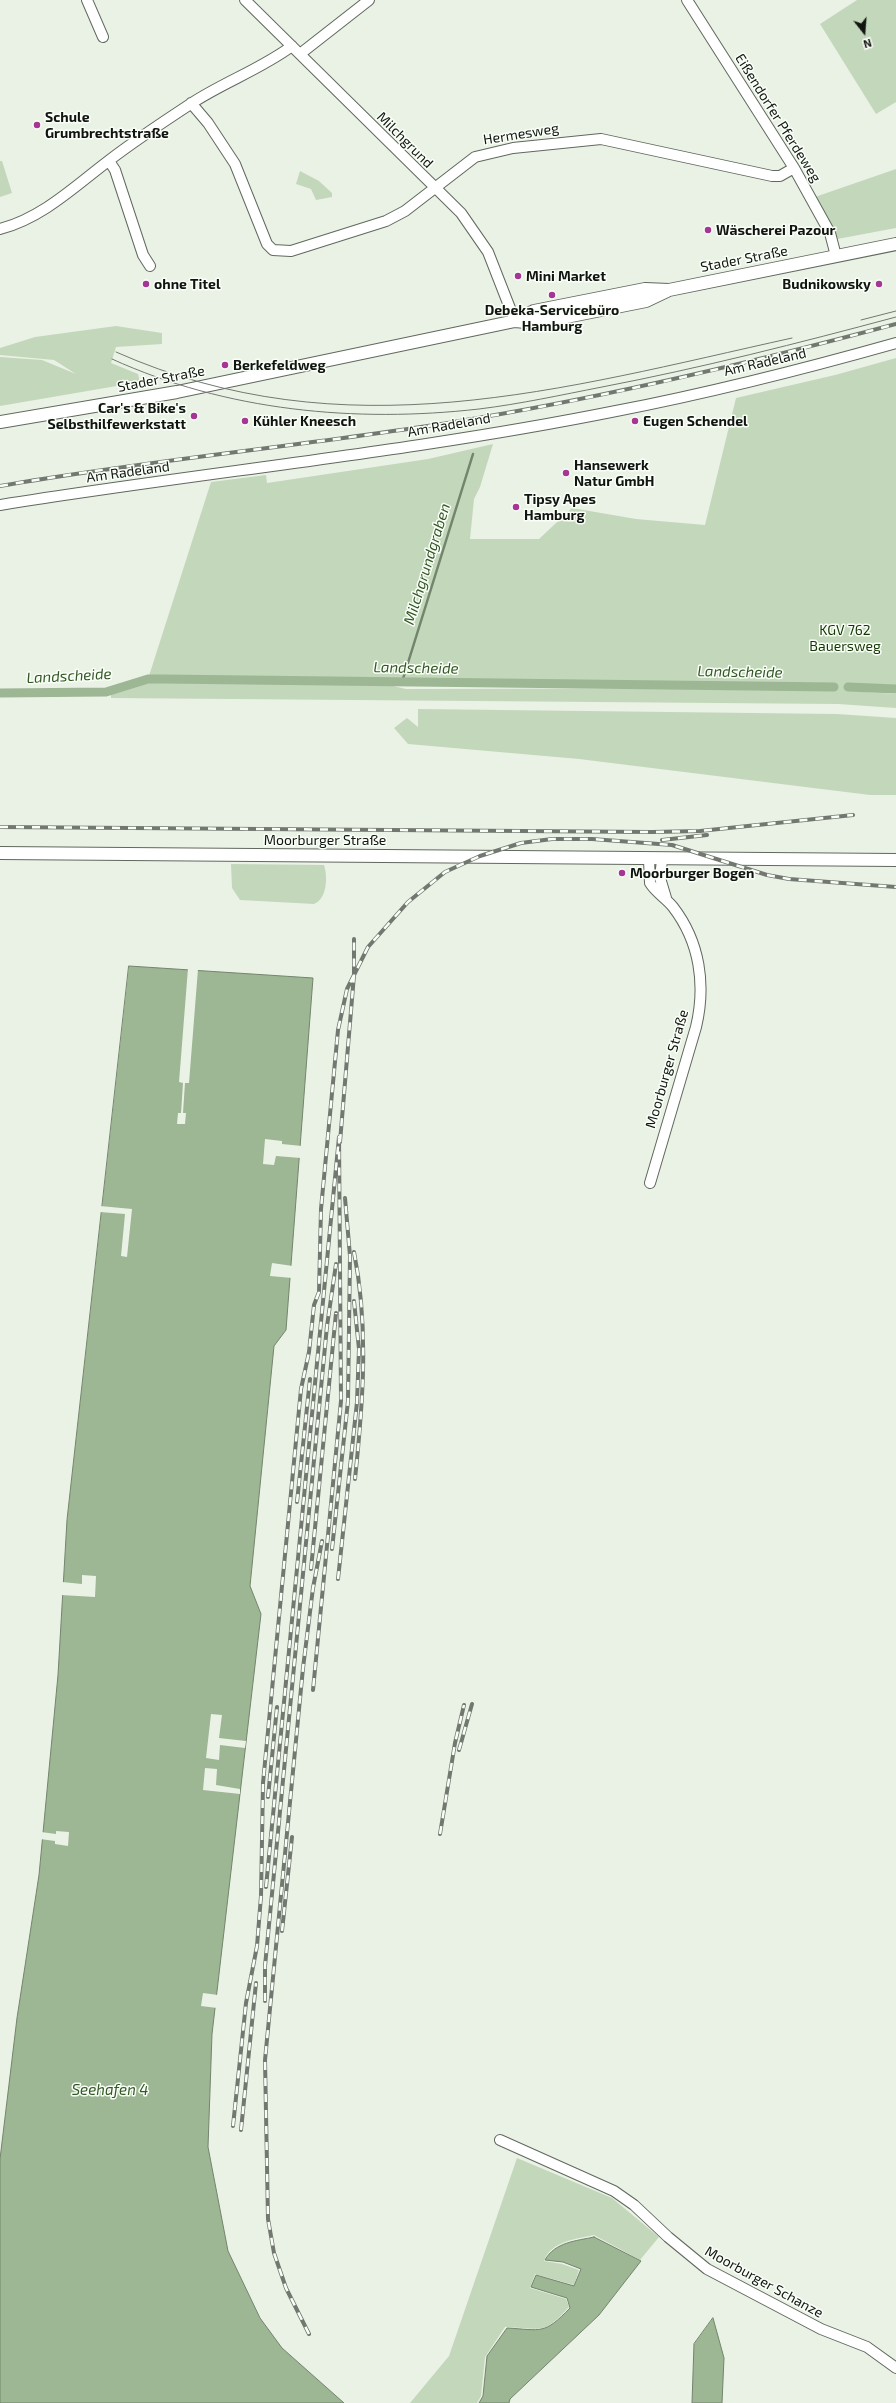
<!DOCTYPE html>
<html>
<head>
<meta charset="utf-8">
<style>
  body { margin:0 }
  #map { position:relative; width:896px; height:2403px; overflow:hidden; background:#eaf2e6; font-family:"Exo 2",sans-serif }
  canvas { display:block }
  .north { position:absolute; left:844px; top:12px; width:40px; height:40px; -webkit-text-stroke:3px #f9fff7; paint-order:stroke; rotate:163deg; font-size:11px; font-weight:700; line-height:16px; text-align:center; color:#111410 }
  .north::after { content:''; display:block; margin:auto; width:14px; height:18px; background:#111410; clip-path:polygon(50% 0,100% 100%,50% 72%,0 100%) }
</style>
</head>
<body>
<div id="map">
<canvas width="896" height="2403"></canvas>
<div class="north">N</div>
</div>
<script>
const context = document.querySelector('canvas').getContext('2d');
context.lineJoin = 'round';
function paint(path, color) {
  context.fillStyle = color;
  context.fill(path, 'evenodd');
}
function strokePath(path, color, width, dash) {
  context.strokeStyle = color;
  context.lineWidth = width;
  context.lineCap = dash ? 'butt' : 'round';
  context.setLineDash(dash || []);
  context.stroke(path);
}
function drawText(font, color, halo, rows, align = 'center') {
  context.font = font + ' "Exo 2",sans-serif';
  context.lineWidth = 3;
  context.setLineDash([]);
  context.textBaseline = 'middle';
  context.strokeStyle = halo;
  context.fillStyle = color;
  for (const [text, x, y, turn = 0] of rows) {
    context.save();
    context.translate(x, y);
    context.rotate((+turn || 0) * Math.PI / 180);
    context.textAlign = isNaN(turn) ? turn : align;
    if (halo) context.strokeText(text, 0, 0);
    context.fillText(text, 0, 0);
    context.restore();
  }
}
paint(new Path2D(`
  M 857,0 L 896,0 L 896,102 L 876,114 L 820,24 Z
  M 0,161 L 2,161 L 12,193 L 0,197 Z
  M 896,169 L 896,228 L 832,240 L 812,198 Z
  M 300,171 L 319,181 L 332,193 L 332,197 L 316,200 L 311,189 L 296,184 Z
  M 116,326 L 162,333 L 162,344 L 116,347 L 111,363 L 138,374 L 140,382 L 0,406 L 0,357 L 42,360 L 76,374 L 54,360 L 0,355 L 0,348 L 35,337 Z
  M 896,358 L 896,693 L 851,691 L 896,694 L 896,708 L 838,704 L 111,698 L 111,694 L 148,679 L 211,482 L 266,475 L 267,483 L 428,459 L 493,444 L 480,487 L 474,499 L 470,539 L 539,539 L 572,508 L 636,519 L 705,525 L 736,398 L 835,375 ZM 399,679 L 781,683 L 780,688 L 406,689 L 367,680 Z
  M 418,709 L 837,714 L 896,718 L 896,795 L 870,795 L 579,759 L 408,744 L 394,728 L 407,718 L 418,727 Z
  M 231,864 L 324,865 C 328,877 327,899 314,904 L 240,900 L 232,888 Z
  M 517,2158 L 612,2198 L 659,2237 L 640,2260 L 594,2235 C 576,2239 551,2241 544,2261 L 562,2264 L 579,2270 L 574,2285 L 535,2274 L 530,2288 L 566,2299 L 569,2307 C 543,2336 541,2328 505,2327 L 485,2357 L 481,2396 L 477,2403 L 410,2403 L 449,2356 Z`), '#c3d7bb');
const water = new Path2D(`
  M 129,966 L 313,978 L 286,1330 L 274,1346 L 250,1586 L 261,1614 L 212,2034 L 208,2147 L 228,2251 L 260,2318 L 282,2348 L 344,2403 L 0,2403 L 0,2159 L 17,2018 L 39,1875 L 58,1675 L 67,1520 Z
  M 594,2237 L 641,2261 L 599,2315 L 510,2399 L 509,2403 L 479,2403 L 483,2396 L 487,2356 L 507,2328 C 542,2330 544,2335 570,2308 L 567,2298 L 531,2287 L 536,2275 L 574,2286 L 581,2269 L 563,2262 L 545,2260 C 555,2242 576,2241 594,2237 Z
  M 713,2318 L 724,2358 L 722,2403 L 692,2403 L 694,2344 Z`);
paint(water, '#9db693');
strokePath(water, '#73856c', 1);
paint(new Path2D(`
  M 188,968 L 198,969 L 189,1083 L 185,1083 L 183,1113 L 186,1113 L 185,1124 L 177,1124 L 178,1113 L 181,1113 L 183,1083 L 179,1082 Z
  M 265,1139 L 282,1141 L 282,1144 L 302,1146 L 301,1158 L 276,1156 L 274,1165 L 263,1164 Z
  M 100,1206 L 132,1209 L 127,1257 L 121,1256 L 125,1214 L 100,1212 Z
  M 272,1263 L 293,1266 L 292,1278 L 270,1276 Z
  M 82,1575 L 96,1576 L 95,1597 L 61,1595 L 62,1582 L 82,1584 Z
  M 211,1714 L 222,1715 L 219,1738 L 246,1741 L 245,1748 L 220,1745 L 219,1760 L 206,1758 Z
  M 205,1768 L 217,1769 L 216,1785 L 240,1789 L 240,1794 L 203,1790 Z
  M 56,1831 L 69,1832 L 68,1846 L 55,1844 L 55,1841 L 40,1839 L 41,1832 L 56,1834 Z
  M 203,1993 L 218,1995 L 217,2008 L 201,2006 Z`), '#eaf2e6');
strokePath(new Path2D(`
  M 402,682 L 473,454`), '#73856c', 2.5);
strokePath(new Path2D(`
  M 848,687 L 896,689
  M 0,693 L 106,692 L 148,679 L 164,679 L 834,687`), '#9db693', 9);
const minor = new Path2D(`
  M 87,0 L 103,37
  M 245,0 L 461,213 L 488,252 L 515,321
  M 687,0 L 794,168 L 830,233 L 836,256
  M 300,54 L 369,0
  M 191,103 L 208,123 L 235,164 L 267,244 L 273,250 L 291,251 L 386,221 L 405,211 L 475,157 L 513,148 L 601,139 L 772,176 L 780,176 L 794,168
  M 109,161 L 115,170 L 143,255 L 150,266
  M 0,229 C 42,218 74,187 107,162 C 134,141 163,122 192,103 C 224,82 261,69 292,46
  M 0,505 C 205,472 412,452 616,411 C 709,393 804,369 896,343
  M 649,860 L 650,883 C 656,893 666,898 673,907 C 700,942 706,985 696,1027 L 650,1183
  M 662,860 L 660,878 L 666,898
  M 500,2140 L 614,2191 L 634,2205 L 668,2237 L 707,2269 L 821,2329 L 867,2347 L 896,2368`);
const major = new Path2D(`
  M 515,321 L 536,323 L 646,301 L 667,291
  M 0,422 L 177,392 L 515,321 L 534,311 L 645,289 L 669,290 L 896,244
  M 0,853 C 299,854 597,859 896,860`);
strokePath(minor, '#61685e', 12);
strokePath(major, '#61685e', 14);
strokePath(minor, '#fff', 10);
strokePath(major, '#fff', 12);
strokePath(new Path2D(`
  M 861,320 L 896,311
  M 116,352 C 344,453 561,389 792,338
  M 112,359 C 226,411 356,423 479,409 C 520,404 561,395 602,387 C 701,368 799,343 896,317`), '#727870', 1);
const rail = new Path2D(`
  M 0,486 C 150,460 303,446 454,422 C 603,398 750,363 896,324
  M 0,827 L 652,832 L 700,831 L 853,815
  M 662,840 L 707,835
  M 340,1142 L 354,975 L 354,939
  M 354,1252 C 369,1328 363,1403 355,1479
  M 297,1502 L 310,1379
  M 332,1549 L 348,1401 L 350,1256 L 345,1198
  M 311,1569 L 336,1313
  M 338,1579 L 357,1402 L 359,1349 L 354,1301
  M 459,1750 L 472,1704
  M 268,1797 L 277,1707
  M 440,1834 L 455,1743 L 464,1705
  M 266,1887 L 339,1137 L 341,1401 L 313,1690
  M 282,1931 L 292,1837
  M 265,2001 L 265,1966 L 327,1326 L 336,1264
  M 233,2126 L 246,2003 L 257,1946 L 261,1896 L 263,1783 L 301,1389 L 309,1352 L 314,1305 L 319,1292 L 321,1209 L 338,1030 L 347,989 L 368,947 L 408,902 L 445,872 L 480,856 L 521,843 L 552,839 L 592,839 L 672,845 L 767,875 L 789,879 L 896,887
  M 241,2130 L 256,1983
  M 309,2334 L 286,2288 L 274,2253 L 268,2219 L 265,2060 L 303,1668 L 313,1588 L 322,1541`);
strokePath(rail, '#727870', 4);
strokePath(rail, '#f9fff7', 2.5, [8]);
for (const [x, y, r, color] of [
  [37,125,4,"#a63693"],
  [708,230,4,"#a63693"],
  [518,276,4,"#a63693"],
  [146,284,4,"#a63693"],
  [879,284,4,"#a63693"],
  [552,295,4,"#a63693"],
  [225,365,4,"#a63693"],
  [194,416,4,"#a63693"],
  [245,421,4,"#a63693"],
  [635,421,4,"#a63693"],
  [566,473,4,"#a63693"],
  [516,507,4,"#a63693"],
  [622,873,4,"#a63693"]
]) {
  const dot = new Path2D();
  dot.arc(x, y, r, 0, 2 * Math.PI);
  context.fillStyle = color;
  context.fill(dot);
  strokePath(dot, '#f9fff7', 1.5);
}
drawText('bold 14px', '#111410', '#f9fff7', [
  ["Schule",45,117],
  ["Grumbrechtstraße",45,133],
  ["Wäscherei Pazour",716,230],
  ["Mini Market",526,276],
  ["ohne Titel",154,284],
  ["Budnikowsky",871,284,"right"],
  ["Debeka-Servicebüro",552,310,"center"],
  ["Hamburg",552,326,"center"],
  ["Berkefeldweg",233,365],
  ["Car's & Bike's",186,408,"right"],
  ["Selbsthilfewerkstatt",186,424,"right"],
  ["Kühler Kneesch",253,421],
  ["Eugen Schendel",643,421],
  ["Hansewerk",574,465],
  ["Natur GmbH",574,481],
  ["Tipsy Apes",524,499],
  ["Hamburg",524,515],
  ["Moorburger Bogen",630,873]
], 'left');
drawText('14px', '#111410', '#f9fff7', [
  ["Eißendorfer Pferdeweg",778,118,58],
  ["Hermesweg",521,134,-9],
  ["Milchgrund",405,140,45],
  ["Stader Straße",744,259,-11],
  ["Am Radeland",765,362,-13],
  ["Stader Straße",161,379,-11],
  ["Am Radeland",449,425,-10],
  ["Am Radeland",128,472,-8],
  ["Moorburger Straße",325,840],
  ["Moorburger Straße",667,1069,-74],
  ["Moorburger Schanze",764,2282,29]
]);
drawText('14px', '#143603', '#f9fff7', [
  ["KGV 762",845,630],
  ["Bauersweg",845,646]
]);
drawText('italic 15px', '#345726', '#f9fff7', [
  ["Milchgrundgraben",427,564,-73],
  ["Landscheide",416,668,1],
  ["Landscheide",740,672,1],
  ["Landscheide",69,676,-3],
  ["Seehafen 4",110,2090]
]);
</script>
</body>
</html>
